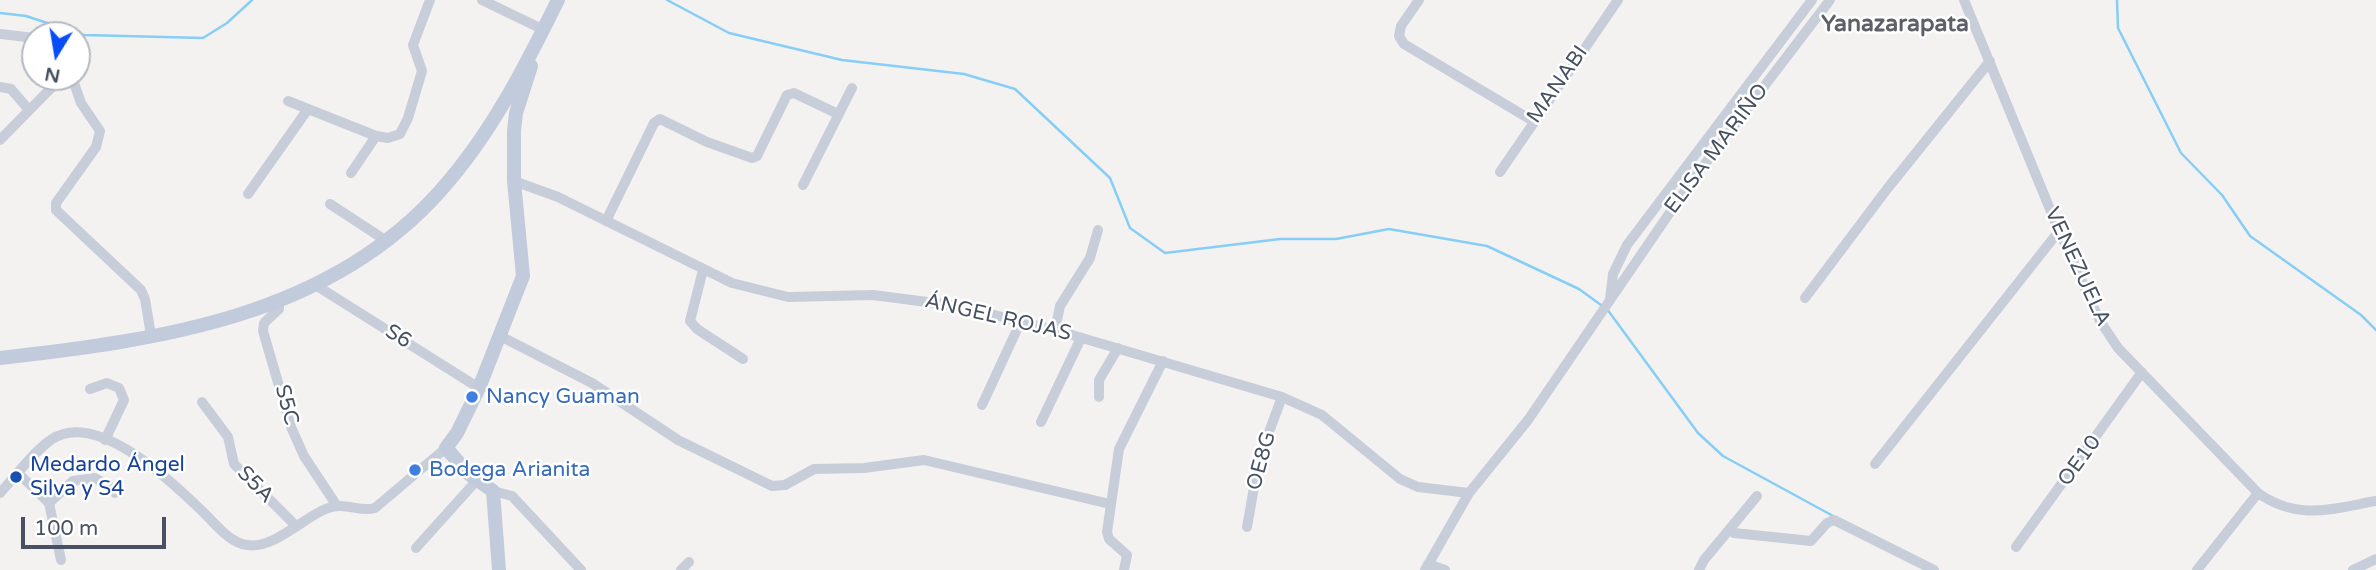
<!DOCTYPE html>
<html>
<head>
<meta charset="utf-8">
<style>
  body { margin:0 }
  #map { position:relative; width:2376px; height:570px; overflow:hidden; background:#f4f2f1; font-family:"Varela Round",sans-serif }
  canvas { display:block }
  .north { position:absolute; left:21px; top:21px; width:70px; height:70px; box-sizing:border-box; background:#fff; border:2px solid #b5b9c0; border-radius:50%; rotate:191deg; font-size:19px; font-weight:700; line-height:28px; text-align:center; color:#475161 }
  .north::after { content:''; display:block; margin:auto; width:24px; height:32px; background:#074df8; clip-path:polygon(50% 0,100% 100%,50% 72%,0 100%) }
  .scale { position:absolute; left:21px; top:517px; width:145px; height:32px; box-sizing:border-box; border:4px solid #475161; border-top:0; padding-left:9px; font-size:21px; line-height:24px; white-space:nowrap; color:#475161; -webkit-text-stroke:5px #fff; paint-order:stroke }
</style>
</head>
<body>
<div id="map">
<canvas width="2376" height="570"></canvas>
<div class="north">N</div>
<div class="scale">100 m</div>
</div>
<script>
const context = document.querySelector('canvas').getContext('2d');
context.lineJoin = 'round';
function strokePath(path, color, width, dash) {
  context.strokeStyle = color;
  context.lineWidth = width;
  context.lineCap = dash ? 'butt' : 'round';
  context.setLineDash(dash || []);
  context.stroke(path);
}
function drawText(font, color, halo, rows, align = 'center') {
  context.font = font + ' "Varela Round",sans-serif';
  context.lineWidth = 5;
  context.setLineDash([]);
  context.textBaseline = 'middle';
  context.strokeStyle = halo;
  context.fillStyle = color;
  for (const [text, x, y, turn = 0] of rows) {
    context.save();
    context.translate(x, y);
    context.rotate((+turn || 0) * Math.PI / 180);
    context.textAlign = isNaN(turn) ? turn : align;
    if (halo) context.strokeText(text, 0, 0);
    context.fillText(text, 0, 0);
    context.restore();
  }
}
strokePath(new Path2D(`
  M 667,0 L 729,33 L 842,60 L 964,74 L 1015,89 L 1110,178 L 1130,228 L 1165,253 L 1280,239 L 1336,239 L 1389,229 L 1487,246 L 1579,289 L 1601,305
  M 2117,0 L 2118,28 L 2181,153 L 2222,195 L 2250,236 L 2361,315 L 2376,330
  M 0,13 L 26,16 L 84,35 L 203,38 L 227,23 L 252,0
  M 1607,309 L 1698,433 L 1723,456 L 1835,517`), '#86cef5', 2.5);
strokePath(new Path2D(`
  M 482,0 L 544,30
  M 1419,0 L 1401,26 L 1399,36 L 1404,44 L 1533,121
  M 1964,0 L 2059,231 L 2100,321 L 2118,348 L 2258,493 C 2298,521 2331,509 2376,501
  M 0,34 L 35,38
  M 72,77 L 81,103 L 100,131 L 96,147 L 56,203 L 56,210 L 141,290 L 145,299 L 151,335
  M 0,87 L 11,89 L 29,110
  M 288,101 L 376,136
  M 0,140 L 62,77
  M 1500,172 L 1618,0
  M 351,173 L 376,136 L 388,138 L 400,134 L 408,118 L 422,71 L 413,45 L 430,0
  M 514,181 L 558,197 L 732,283 L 788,297 L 873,295 L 958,306 L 1055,330 L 1282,397 L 1322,415 L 1400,479 L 1418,487 L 1469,493
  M 803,185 L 852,88
  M 248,194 L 308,109
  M 330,204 L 385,240
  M 606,221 L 654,123 L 660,119 L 707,142 L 752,158 L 757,156 L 787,95 L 794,93 L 838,114
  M 703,270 L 690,321 L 697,329 L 743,359
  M 317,286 L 479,388
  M 1805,298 L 1887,189 L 1990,61
  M 1610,299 L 1613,274 L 1627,245 L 1812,0
  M 279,302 L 279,309 L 264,323 L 263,331 L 291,427 L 304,456 L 337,506
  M 1055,330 L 1060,306 L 1090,258 L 1098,230
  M 500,336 L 592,383 L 678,440 L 772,486 L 785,485 L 814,469 L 864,468 L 924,460 L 1110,504
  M 90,389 L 107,383 L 119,388 L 124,400 L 105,440
  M 1099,397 L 1099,380 L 1118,348
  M 202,402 L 228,437 L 234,464 L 296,526
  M 982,405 L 1021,321
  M 1041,422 L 1081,338
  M 1875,464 L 2059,231
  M 19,474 L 49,503 L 61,560
  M 493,491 L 512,496 L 581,570
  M 0,493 C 16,476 33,452 52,439 C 97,410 171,481 201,510 C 214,522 229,543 247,545 C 278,550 312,507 338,506 C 352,505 361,512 375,508 L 446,448
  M 49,503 L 73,481 L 95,478 L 114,489 L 115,493
  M 1247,527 L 1259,459 L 1282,397
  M 1734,533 L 1811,541 L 1827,523 L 1834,520 L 1934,570
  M 2016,547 L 2142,372
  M 416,548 L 478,479
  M 1428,564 L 1445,570
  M 681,570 L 689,562
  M 1124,570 L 1127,555 L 1109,539 L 1107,532 L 1119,449 L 1163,361
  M 1425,570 L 1469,493 L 1528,420 L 1688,186 L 1830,0
  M 1699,570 L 1704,560 L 1757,496
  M 2197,570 L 2258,493
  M 2353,570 L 2376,559`), '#c7ceda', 10);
strokePath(new Path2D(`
  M 0,358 C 159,340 329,317 441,190 C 491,134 525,67 558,0
  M 499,570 L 493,491 L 469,474 L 446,448 L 457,433 L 479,388 L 523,276 L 514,181 L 514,131 L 516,113 L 531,66`), '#c2cbdb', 14);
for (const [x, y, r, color] of [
  [472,397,7,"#3f7fe0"],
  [415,470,7,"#3f7fe0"],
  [16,477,7,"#1a4fb4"]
]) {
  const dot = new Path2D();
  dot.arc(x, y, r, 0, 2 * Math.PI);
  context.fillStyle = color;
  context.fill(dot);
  strokePath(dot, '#fff', 2.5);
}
drawText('21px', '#475161', '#fff', [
  ["MANABI",1558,85,-55],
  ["ELISA MARIÑO",1717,149,-53],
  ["VENEZUELA",2077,267,65],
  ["ÁNGEL ROJAS",998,318,13],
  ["S6",398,337,32],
  ["S5C",286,405,75],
  ["OE8G",1262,461,-75],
  ["OE10",2080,461,-54],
  ["S5A",255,485,46]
]);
drawText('21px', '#366cbe', '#fff', [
  ["Nancy Guaman",486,397],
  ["Bodega Arianita",429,470]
], 'left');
drawText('21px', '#164399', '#fff', [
  ["Medardo Ángel",30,465],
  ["Silva y S4",30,489]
], 'left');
drawText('bold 23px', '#5d6067', '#fff', [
  ["Yanazarapata",1895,25]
]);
</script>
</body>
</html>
